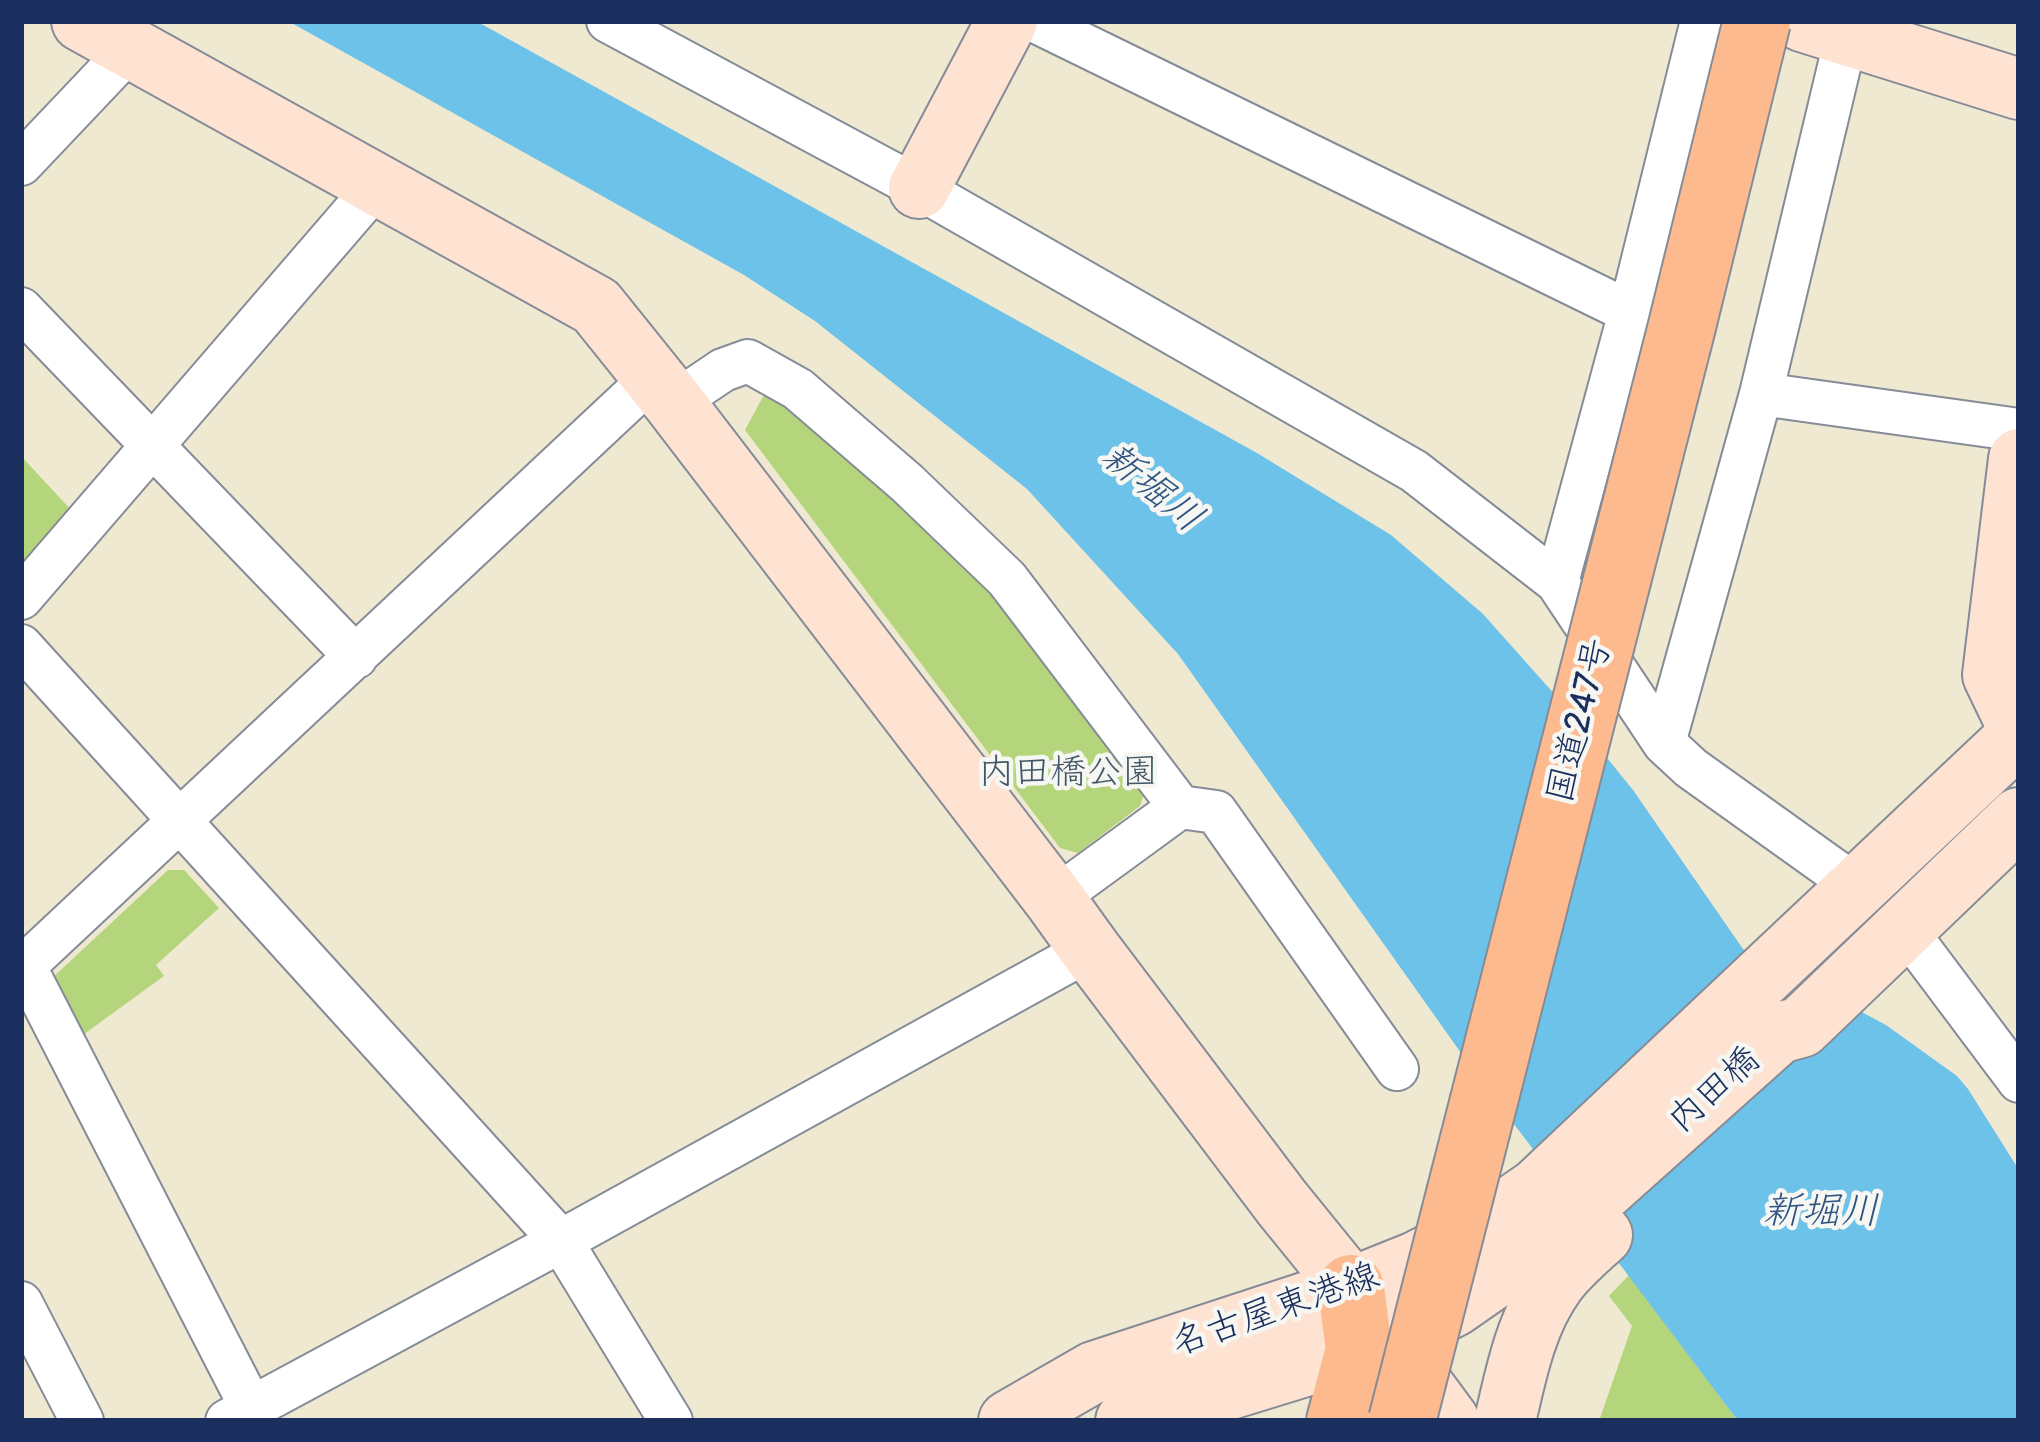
<!DOCTYPE html>
<html>
<head>
<meta charset="utf-8">
<style>
  body { margin:0 }
  #map { position:relative; width:2040px; height:1442px; overflow:hidden; background:#efe9d2; font-family:Pangolin,sans-serif }
  canvas { display:block }
  .frame { position:absolute; inset:0; border:24px solid #1b2f5e; pointer-events:none }
</style>
</head>
<body>
<div id="map">
<canvas width="2040" height="1442"></canvas>
<div class="frame"></div>
</div>
<script>
const context = document.querySelector('canvas').getContext('2d');
context.lineJoin = 'round';
function paint(path, color) {
  context.fillStyle = color;
  context.fill(path, 'evenodd');
}
function strokePath(path, color, width, dash) {
  context.strokeStyle = color;
  context.lineWidth = width;
  context.lineCap = dash ? 'butt' : 'round';
  context.setLineDash(dash || []);
  context.stroke(path);
}
function drawText(font, color, halo, rows, align = 'center') {
  context.font = font + ' Pangolin,"Klee One",sans-serif';
  context.lineWidth = 9;
  context.setLineDash([]);
  context.textBaseline = 'middle';
  context.strokeStyle = halo;
  context.fillStyle = color;
  for (const [text, x, y, turn = 0] of rows) {
    context.save();
    context.translate(x, y);
    context.rotate((+turn || 0) * Math.PI / 180);
    context.textAlign = isNaN(turn) ? turn : align;
    if (halo) context.strokeText(text, 0, 0);
    context.fillText(text, 0, 0);
    context.restore();
  }
}
paint(new Path2D(`
  M 766,391 L 893,490 L 1000,599 L 1145,791 L 1140,806 L 1078,853 L 1060,848 L 745,430 Z
  M 21,456 L 73,512 L 21,572 Z
  M 168,870 L 184,870 L 219,908 L 156,965 L 164,976 L 80,1037 L 50,980 Z
  M 1629,1275 L 1738,1421 L 1599,1421 L 1632,1326 L 1609,1296 Z`), '#b5d57c');
paint(new Path2D(`
  M 288,21 L 476,21 L 1257,453 L 1391,535 L 1483,614 L 1565,706 L 1633,790 L 1743,949 L 1886,1025 L 1957,1076 L 1968,1089 L 2019,1170 L 2019,1421 L 1738,1421 L 1471,1067 L 1178,654 L 1027,489 L 815,321 L 744,275 Z`), '#6cc2e9');
const street = new Path2D(`
  M 608,21 L 919,188 L 1414,471 L 1557,582 L 1664,743 L 1691,768 L 1856,886
  M 1035,21 L 1630,312
  M 21,164 L 131,48
  M 21,309 L 356,657
  M 1761,394 L 2019,430
  M 674,403 L 723,370 L 748,361 L 798,389 L 907,483 L 1007,579 L 1180,807 L 1216,812 L 1397,1069
  M 1557,582 L 1630,312 L 1702,21
  M 21,598 L 378,184
  M 21,646 L 561,1241 L 671,1421
  M 1664,743 L 1761,394 L 1850,21
  M 1054,899 L 1180,807
  M 1905,929 L 2019,1081
  M 25,967 L 251,1407
  M 21,969 L 653,377
  M 21,1303 L 82,1421
  M 227,1421 L 561,1241 L 1090,949`);
const secondary = new Path2D(`
  M 82,21 L 596,306 L 674,403 L 1054,899 L 1090,949 L 1282,1203 L 1351,1288 L 1449,1421
  M 1802,21 L 2019,89
  M 919,188 L 1007,21
  M 2019,459 L 1993,675 L 2019,729
  M 1009,1421 L 1094,1372 L 1351,1288 L 1416,1262 L 1475,1232 L 1537,1189 L 2019,735
  M 1126,1421 L 1389,1340 L 1454,1306 L 1543,1244 L 1779,1033 L 1801,1027 L 2019,818
  M 1505,1421 C 1516,1373 1526,1321 1556,1281 C 1569,1264 1587,1249 1602,1235`);
const highway = new Path2D(`
  M 1340,1421 L 1359,1350 L 1351,1288`);
strokePath(street, '#858c98', 46);
strokePath(secondary, '#858c98', 64);
strokePath(highway, '#858c98', 70);
strokePath(street, '#fff', 42);
strokePath(secondary, '#fee3d2', 60);
strokePath(highway, '#fcba8e', 66);
const highwayBridge = new Path2D(`
  M 1402,1421 L 1681,330 L 1757,21`);
strokePath(highwayBridge, '#858c98', 70, []);
strokePath(highwayBridge, '#fcba8e', 66);
drawText('36px', '#1b2f5e', '#f6f6f2', [
  ["国道247号",1581,721,-76],
  ["内田橋",1715,1091,-42],
  ["名古屋東港線",1276,1311,-19]
]);
drawText('36px', '#425866', '#f6f6f2', [
  ["内田橋公園",1068,774]
]);
drawText('italic 39px', '#2f5481', '#f6f6f2', [
  ["新堀川",1151,489,39],
  ["新堀川",1821,1213]
]);
</script>
</body>
</html>
